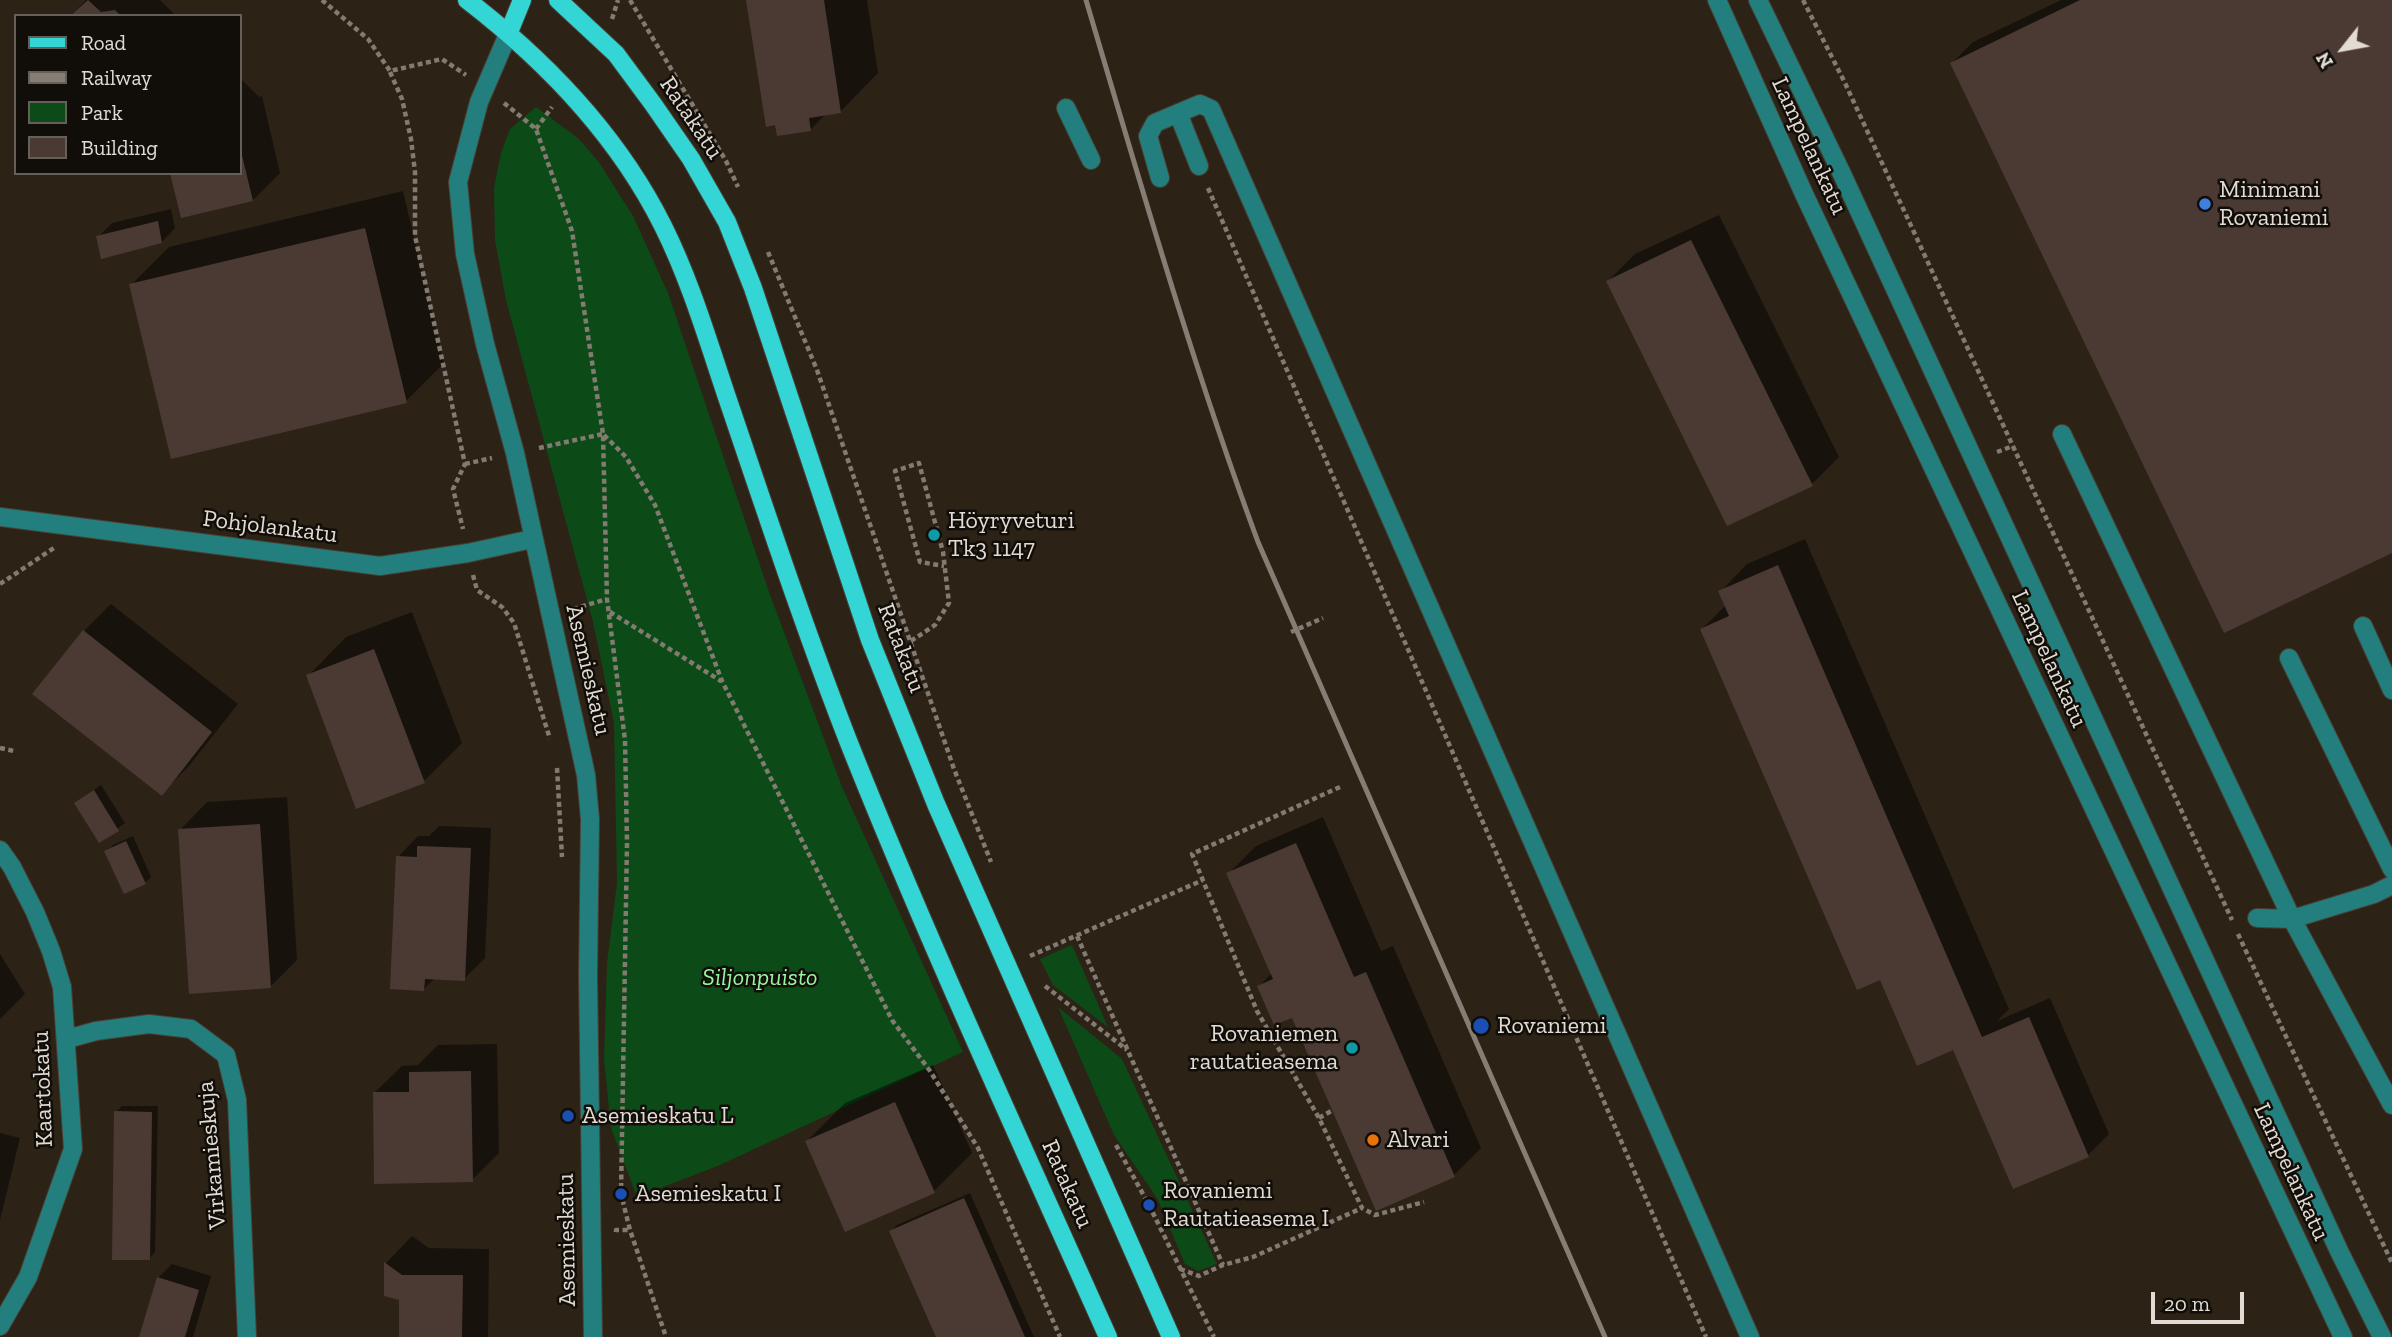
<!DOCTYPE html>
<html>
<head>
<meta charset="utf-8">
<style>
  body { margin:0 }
  #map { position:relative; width:2392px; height:1337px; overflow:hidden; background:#2c2316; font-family:"Zilla Slab",serif }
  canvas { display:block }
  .legend { position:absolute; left:14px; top:14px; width:228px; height:161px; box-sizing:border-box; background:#110d08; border:2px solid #655f59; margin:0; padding:9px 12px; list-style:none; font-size:21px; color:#e2dbd3 }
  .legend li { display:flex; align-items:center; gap:14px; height:35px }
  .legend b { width:35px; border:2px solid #655f59 }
  .north { position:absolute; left:2308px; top:14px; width:70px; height:70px; -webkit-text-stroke:5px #110d08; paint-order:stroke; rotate:239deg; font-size:19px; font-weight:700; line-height:28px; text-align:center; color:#e2dbd3 }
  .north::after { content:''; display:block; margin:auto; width:24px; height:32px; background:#e2dbd3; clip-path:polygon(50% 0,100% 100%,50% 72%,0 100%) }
  .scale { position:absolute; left:2151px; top:1292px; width:93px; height:32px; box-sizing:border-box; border:4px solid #e2dbd3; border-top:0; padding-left:9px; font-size:21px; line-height:24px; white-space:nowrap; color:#e2dbd3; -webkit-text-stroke:5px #110d08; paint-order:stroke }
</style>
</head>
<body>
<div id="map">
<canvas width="2392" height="1337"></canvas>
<ul class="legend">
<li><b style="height:9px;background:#34d6d5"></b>Road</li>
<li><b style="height:9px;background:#867e74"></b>Railway</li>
<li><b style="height:19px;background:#0c4b18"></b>Park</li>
<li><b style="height:19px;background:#4b3a34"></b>Building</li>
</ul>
<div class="north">N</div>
<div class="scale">20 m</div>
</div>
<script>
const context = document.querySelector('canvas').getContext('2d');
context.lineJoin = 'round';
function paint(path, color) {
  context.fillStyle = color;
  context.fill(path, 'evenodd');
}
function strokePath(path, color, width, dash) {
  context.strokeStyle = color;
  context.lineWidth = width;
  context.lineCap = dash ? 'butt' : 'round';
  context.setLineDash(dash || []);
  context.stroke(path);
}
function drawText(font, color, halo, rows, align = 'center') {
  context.font = font + ' "Zilla Slab",serif';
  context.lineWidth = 5;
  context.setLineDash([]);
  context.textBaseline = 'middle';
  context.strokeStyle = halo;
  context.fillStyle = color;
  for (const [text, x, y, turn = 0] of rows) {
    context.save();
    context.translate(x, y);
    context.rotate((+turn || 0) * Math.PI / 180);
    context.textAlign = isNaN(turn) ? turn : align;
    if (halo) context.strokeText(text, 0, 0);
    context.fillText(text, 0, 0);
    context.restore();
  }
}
paint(new Path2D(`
  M 536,107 L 579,139 L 598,161 L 633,216 L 668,293 L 769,592 L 842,787 L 963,1052 L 720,1165 L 637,1197 L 611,1128 L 604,1059 L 607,963 L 617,883 L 614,723 L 593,622 L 506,300 L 495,240 L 494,188 L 501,153 L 510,129 Z
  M 1072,945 L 1108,1027 L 1053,985 L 1040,959 Z
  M 1058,1007 L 1122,1059 L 1217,1264 L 1198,1271 L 1185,1264 L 1157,1198 L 1114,1135 Z`), '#0c4b18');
paint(new Path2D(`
  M 86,0 L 160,0 L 176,16 L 70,16 Z
  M 748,0 L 867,0 L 878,73 L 840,112 L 826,114 L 810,130 Z
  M 2061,0 L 2392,0 L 2392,551 L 1952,63 L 1973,42 Z
  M 240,78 L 259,97 L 262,96 L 280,173 L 253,200 L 240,173 Z
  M 403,191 L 444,363 L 406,401 L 131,285 L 169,247 Z
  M 171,209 L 175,228 L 162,242 L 98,237 L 112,223 Z
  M 1719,215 L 1839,457 L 1812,484 L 1728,524 L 1608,281 L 1635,254 Z
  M 1805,539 L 2009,1009 L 1997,1021 L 2050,998 L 2109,1134 L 2088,1155 L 1955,1051 L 1880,978 L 1702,629 L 1726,605 L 1720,592 L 1747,564 Z
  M 111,604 L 238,704 L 188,767 L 161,794 L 84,631 Z
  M 412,612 L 462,743 L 424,781 L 308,676 L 346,637 Z
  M 101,785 L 125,823 L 100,841 L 76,803 Z
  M 287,797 L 297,960 L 270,987 L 180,830 L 207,802 Z
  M 1323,817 L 1381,951 L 1393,946 L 1481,1148 L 1454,1175 L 1293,1015 L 1259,986 L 1272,973 L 1229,873 L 1256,846 Z
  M 439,826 L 491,828 L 485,958 L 464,979 L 435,978 L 424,989 L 398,857 L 418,836 L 429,836 Z
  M 133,836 L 151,877 L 145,883 L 107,852 L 113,845 Z
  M 0,954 L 25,994 L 0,1019 Z
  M 497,1044 L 499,1153 L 472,1180 L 374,1093 L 402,1066 L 418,1065 L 438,1045 Z
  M 933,1065 L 972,1153 L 934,1191 L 807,1141 L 845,1103 Z
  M 122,1106 L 158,1106 L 155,1252 L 149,1259 L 116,1112 Z
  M 0,1133 L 20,1138 L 0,1220 Z
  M 970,1193 L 1034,1337 L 938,1337 L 891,1231 L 897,1225 Z
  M 412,1236 L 429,1248 L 489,1249 L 488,1337 L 401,1337 L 401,1298 L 386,1295 L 386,1263 Z
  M 172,1264 L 211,1276 L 193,1337 L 140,1337 L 158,1278 Z`), '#0007');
paint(new Path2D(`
  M 88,0 L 101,12 L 115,10 L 121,16 L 70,16 Z
  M 746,0 L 824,0 L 841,113 L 809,118 L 811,131 L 777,136 L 775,125 L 766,127 Z
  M 2080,0 L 2392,0 L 2392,553 L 2224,633 L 1950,63 Z
  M 240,147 L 253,201 L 181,218 L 170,173 L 240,173 Z
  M 158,221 L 162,243 L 101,259 L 96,236 Z
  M 365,228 L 407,403 L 171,459 L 129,284 Z
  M 1691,240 L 1813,486 L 1727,526 L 1606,281 Z
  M 1778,565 L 1982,1037 L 2029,1017 L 2089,1157 L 2013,1189 L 1953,1050 L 1917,1066 L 1880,980 L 1857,990 L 1700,629 L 1729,616 L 1718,591 Z
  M 83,630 L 212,732 L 162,796 L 32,694 Z
  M 374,649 L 425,783 L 356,809 L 306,675 Z
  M 94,790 L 119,831 L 99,843 L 74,803 Z
  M 260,824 L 271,988 L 189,994 L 178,829 Z
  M 126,841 L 146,884 L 124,894 L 104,851 Z
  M 1296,843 L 1354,977 L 1366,972 L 1455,1177 L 1376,1211 L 1292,1018 L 1274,1025 L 1257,986 L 1273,979 L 1226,873 Z
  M 417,846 L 471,848 L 465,981 L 425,979 L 424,991 L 390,989 L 396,856 L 417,857 Z
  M 471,1071 L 473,1182 L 374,1184 L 373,1092 L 409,1092 L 409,1072 Z
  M 895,1102 L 935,1193 L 845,1232 L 805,1141 Z
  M 114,1111 L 152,1112 L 150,1260 L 112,1260 Z
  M 964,1198 L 1025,1337 L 936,1337 L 889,1231 Z
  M 384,1262 L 402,1275 L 463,1275 L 462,1337 L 399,1337 L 399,1300 L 384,1296 Z
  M 157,1277 L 199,1290 L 185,1337 L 139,1337 Z`), '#4b3a34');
const minor = new Path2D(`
  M 1717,0 L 1804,194 L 2343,1337
  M 1758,0 L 1842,174 L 2340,1253 L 2382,1337
  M 509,32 L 479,102 L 458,182 L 465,254 L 485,344 L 515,453 L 586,775 L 590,819 L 588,976 L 593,1337
  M 1066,108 L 1091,160
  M 1178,113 L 1199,166
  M 1160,178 L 1148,136 L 1155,123 L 1200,104 L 1211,109 L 1750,1337
  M 2062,434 L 2292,919 L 2392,1105
  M 0,517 L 380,566 L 468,553 L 532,539
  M 2363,626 L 2392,690
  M 2289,658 L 2392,869
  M 0,850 L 12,867 L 35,912 L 51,951 L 62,987 L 73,1149 L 28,1277 L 0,1326
  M 2257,918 L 2292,919 L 2374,894 L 2392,885
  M 67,1039 L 96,1031 L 149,1024 L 191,1029 L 226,1055 L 237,1100 L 247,1337`);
const major = new Path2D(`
  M 467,0 C 546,61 618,136 663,226 C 692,284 710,348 731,409 C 769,521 806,633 849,743 C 929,944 1020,1140 1108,1337
  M 558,0 L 616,54 L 653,104 L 691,159 L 727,222 L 753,288 L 870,640 L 936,804 L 1171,1337
  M 509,32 L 522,0`);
strokePath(minor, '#494034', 20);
strokePath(major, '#494034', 20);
strokePath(new Path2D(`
  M 322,0 L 368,39 L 390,71 L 442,59 L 466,75
  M 630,0 L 726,161 L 738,187
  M 1803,0 L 1845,83 L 2232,920
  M 612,19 L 618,0
  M 390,72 L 402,99 L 411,139 L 415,172 L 415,236 L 465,464 L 453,489 L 463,529
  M 504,103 L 536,129 L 572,231 L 603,434 L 607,599 L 625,740 L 627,843 L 621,1194 L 630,1230 L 666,1337
  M 536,129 L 552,107
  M 1208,188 L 1706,1337
  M 768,252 L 817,370 L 954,769 L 991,862
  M 604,435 L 626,457 L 655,505 L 722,681 L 892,1020 L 930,1071 L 978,1148 L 1060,1337
  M 539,448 L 603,434
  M 1997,452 L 2013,446
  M 465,464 L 492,458
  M 473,575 L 477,590 L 502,607 L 514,623 L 550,739
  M 0,584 L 54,548
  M 573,609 L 607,599
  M 610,612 L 721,681
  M 1291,632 L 1323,618
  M 911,641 L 935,625 L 949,603 L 943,552 L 919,463 L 895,471 L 920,562 L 944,566
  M 0,748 L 14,751
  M 557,768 L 562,857
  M 1340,787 L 1192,854 L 1257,1011 L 1319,1118 L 1362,1208 L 1375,1215 L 1424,1202
  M 2238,934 L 2392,1263
  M 1077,936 L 1223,1265
  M 1030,956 L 1203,880
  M 1045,986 L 1127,1050
  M 1319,1118 L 1333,1110
  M 1116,1145 L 1149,1205 L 1214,1337
  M 616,1232 L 616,1230 L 630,1230
  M 1180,1269 L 1199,1276 L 1223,1265 L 1253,1257 L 1362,1208`), '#837b71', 4.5, [5, 3.5]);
strokePath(minor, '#227f7e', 18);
strokePath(major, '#34d6d5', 18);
strokePath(new Path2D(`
  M 1086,0 C 1140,182 1192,364 1258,542 L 1605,1337`), '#867e74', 5);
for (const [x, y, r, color] of [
  [2205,204,7,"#3f7fe0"],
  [934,535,7,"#0f9aa8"],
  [1481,1026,9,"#1a4fb4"],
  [1352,1048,7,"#0f9aa8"],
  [568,1116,7,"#1a4fb4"],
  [1373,1140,7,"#e8710a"],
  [621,1194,7,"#1a4fb4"],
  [1149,1205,7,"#1a4fb4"]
]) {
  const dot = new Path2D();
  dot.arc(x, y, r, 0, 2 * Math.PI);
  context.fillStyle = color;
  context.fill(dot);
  strokePath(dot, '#110d08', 2.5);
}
drawText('24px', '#e2dbd3', '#110d08', [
  ["Ratakatu",691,118,56],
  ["Lampelankatu",1809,146,65],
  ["Pohjolankatu",270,527,7],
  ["Ratakatu",901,648,69],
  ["Lampelankatu",2049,659,65],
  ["Asemieskatu",588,670,77],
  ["Kaartokatu",43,1089,-92],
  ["Virkamieskuja",212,1155,-95],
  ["Lampelankatu",2291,1172,65],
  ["Ratakatu",1067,1184,66],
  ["Asemieskatu",567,1240,-91]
]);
drawText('24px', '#e2dbd3', '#110d08', [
  ["Minimani",2219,190],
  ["Rovaniemi",2219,218],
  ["Höyryveturi",948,521],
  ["Tk3 1147",948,549],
  ["Rovaniemi",1497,1026],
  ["Rovaniemen",1338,1034,"right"],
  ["rautatieasema",1338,1062,"right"],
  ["Asemieskatu L",582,1116],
  ["Alvari",1387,1140],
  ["Rovaniemi",1163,1191],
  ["Rautatieasema I",1163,1219],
  ["Asemieskatu I",635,1194]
], 'left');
drawText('italic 24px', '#94f89c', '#110d08', [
  ["Siljonpuisto",760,978]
]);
</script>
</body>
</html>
